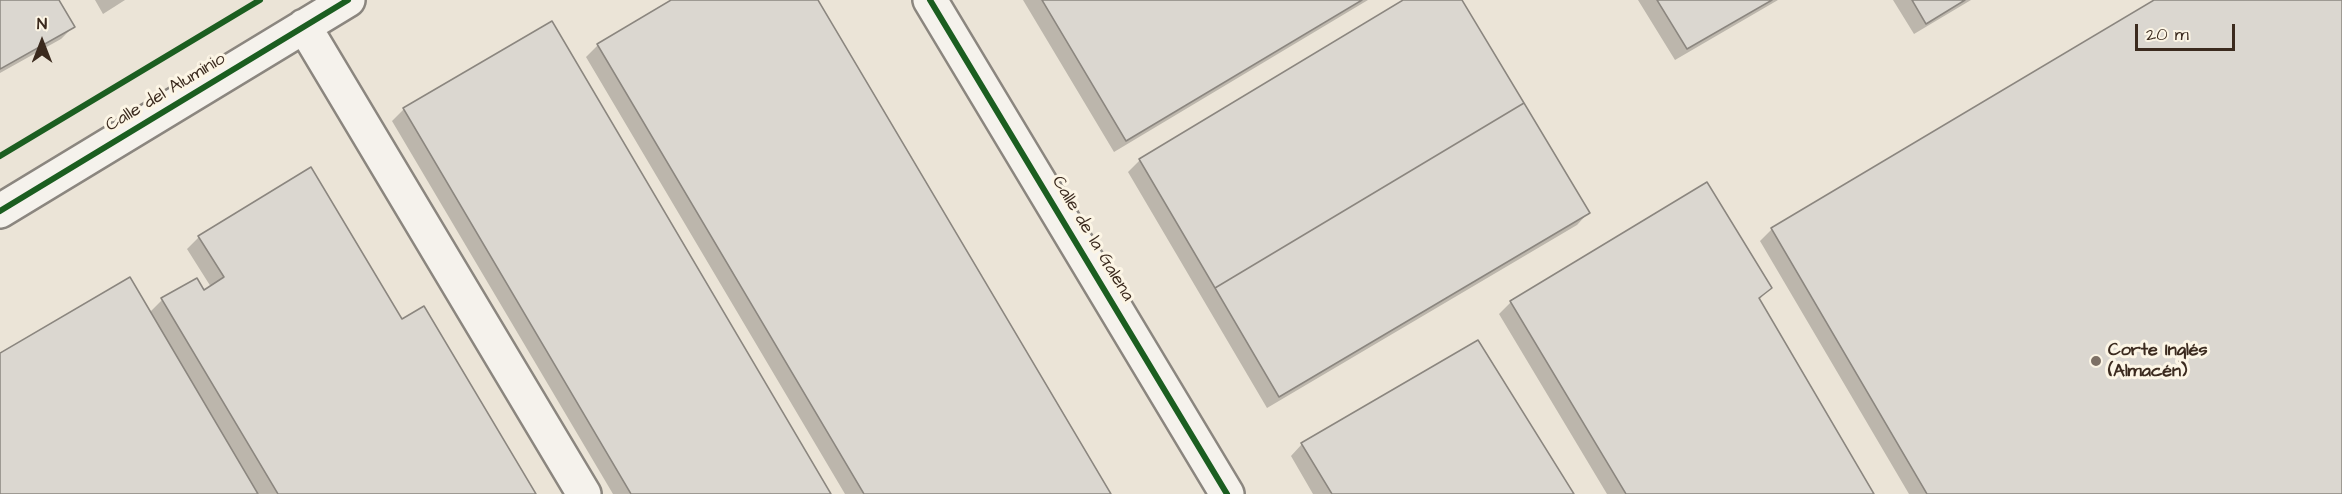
<!DOCTYPE html>
<html>
<head>
<meta charset="utf-8">
<style>
  body { margin:0 }
  #map { position:relative; width:2342px; height:494px; overflow:hidden; background:#f7f3ea; font-family:"Architects Daughter",sans-serif }
  canvas { display:block }
  .north { position:absolute; left:12px; top:12px; width:60px; height:60px; -webkit-text-stroke:4px #fcf5e5; paint-order:stroke; rotate:0deg; font-size:16px; font-weight:700; line-height:24px; text-align:center; color:#3b2a1e }
  .north::after { content:''; display:block; margin:auto; width:21px; height:27px; background:#3b2a1e; clip-path:polygon(50% 0,100% 100%,50% 72%,0 100%) }
  .scale { position:absolute; left:2135px; top:24px; width:100px; height:27px; box-sizing:border-box; border:3px solid #3b2a1e; border-top:0; padding-left:8px; font-size:18px; line-height:21px; white-space:nowrap; color:#3b2a1e; -webkit-text-stroke:4px #fcf5e5; paint-order:stroke }
</style>
</head>
<body>
<div id="map">
<canvas width="2342" height="494"></canvas>
<div class="north">N</div>
<div class="scale">20 m</div>
</div>
<script>
const context = document.querySelector('canvas').getContext('2d');
context.lineJoin = 'round';
function paint(path, color) {
  context.fillStyle = color;
  context.fill(path, 'evenodd');
}
function strokePath(path, color, width, dash) {
  context.strokeStyle = color;
  context.lineWidth = width;
  context.lineCap = dash ? 'butt' : 'round';
  context.setLineDash(dash || []);
  context.stroke(path);
}
function drawText(font, color, halo, rows, align = 'center') {
  context.font = font + ' "Architects Daughter",sans-serif';
  context.lineWidth = 6;
  context.setLineDash([]);
  context.textBaseline = 'middle';
  context.strokeStyle = halo;
  context.fillStyle = color;
  for (const [text, x, y, turn = 0] of rows) {
    context.save();
    context.translate(x, y);
    context.rotate((+turn || 0) * Math.PI / 180);
    context.textAlign = isNaN(turn) ? turn : align;
    if (halo) context.strokeText(text, 0, 0);
    context.fillText(text, 0, 0);
    context.restore();
  }
}
paint(new Path2D(`
  M 0,0 L 2342,0 L 2342,494 L 0,494 Z`), '#ebe4d7');
paint(new Path2D(`
  M 0,0 L 57,0 L 73,27 L 61,39 L 0,73 Z
  M 95,0 L 125,0 L 103,14 Z
  M 674,0 L 817,0 L 1110,494 L 845,494 L 586,57 L 598,45 Z
  M 1023,0 L 1368,0 L 1114,152 Z
  M 1406,0 L 1461,0 L 1588,213 L 1577,225 L 1267,408 L 1128,172 L 1140,160 Z
  M 1638,0 L 1778,0 L 1675,60 Z
  M 1893,0 L 1971,0 L 1914,34 Z
  M 2157,0 L 2342,0 L 2342,494 L 1909,494 L 1760,241 L 1772,229 Z
  M 404,109 L 830,494 L 613,494 L 392,121 Z
  M 1706,184 L 1770,288 L 1759,300 L 1872,494 L 1607,494 L 1499,314 L 1511,302 Z
  M 199,237 L 401,321 L 534,494 L 0,494 L 0,355 L 149,313 L 162,300 L 203,292 L 211,287 L 187,249 Z
  M 1302,444 L 1572,494 L 1313,494 L 1291,456 Z`), '#0003');
const building = new Path2D(`
  M 0,0 L 59,0 L 75,27 L 0,69 Z
  M 671,0 L 818,0 L 1111,494 L 864,494 L 597,44 Z
  M 1042,0 L 1362,0 L 1126,141 Z
  M 1403,0 L 1462,0 L 1524,103 L 1215,288 L 1139,159 Z
  M 1657,0 L 1772,0 L 1687,49 Z
  M 1912,0 L 1965,0 L 1926,24 Z
  M 2154,0 L 2342,0 L 2342,494 L 1927,494 L 1771,228 Z
  M 552,21 L 831,494 L 631,494 L 403,108 Z
  M 1524,103 L 1590,213 L 1279,397 L 1215,288 Z
  M 311,167 L 402,319 L 424,306 L 536,494 L 278,494 L 161,298 L 197,278 L 204,290 L 224,277 L 198,236 Z
  M 1707,182 L 1772,288 L 1759,298 L 1874,494 L 1626,494 L 1510,301 Z
  M 130,277 L 258,494 L 0,494 L 0,353 Z
  M 1478,340 L 1574,494 L 1332,494 L 1301,443 Z`);
paint(building, '#dbd7d0');
strokePath(building, '#8b867f', 1.5);
const minor = new Path2D(`
  M 930,0 L 1227,494
  M 304,26 L 584,494
  M 0,211 L 348,0`);
strokePath(minor, '#8b867f', 38);
strokePath(minor, '#f5f2ec', 33);
strokePath(new Path2D(`
  M 930,0 L 1227,494
  M 0,156 L 260,0
  M 0,211 L 348,0`), '#1b5e20', 6);
for (const [x, y, r, color] of [
  [2096,361,6,"#7d7065"]
]) {
  const dot = new Path2D();
  dot.arc(x, y, r, 0, 2 * Math.PI);
  context.fillStyle = color;
  context.fill(dot);
  strokePath(dot, '#fcf5e5', 2);
}
drawText('18px', '#3b2a1e', '#fcf5e5', [
  ["Calle del Aluminio",166,93,-31],
  ["Calle de la Galena",1092,239,59]
]);
drawText('bold 18px', '#3b2a1e', '#fcf5e5', [
  ["Corte Inglés",2108,351],
  ["(Almacén)",2108,372]
], 'left');
</script>
</body>
</html>
